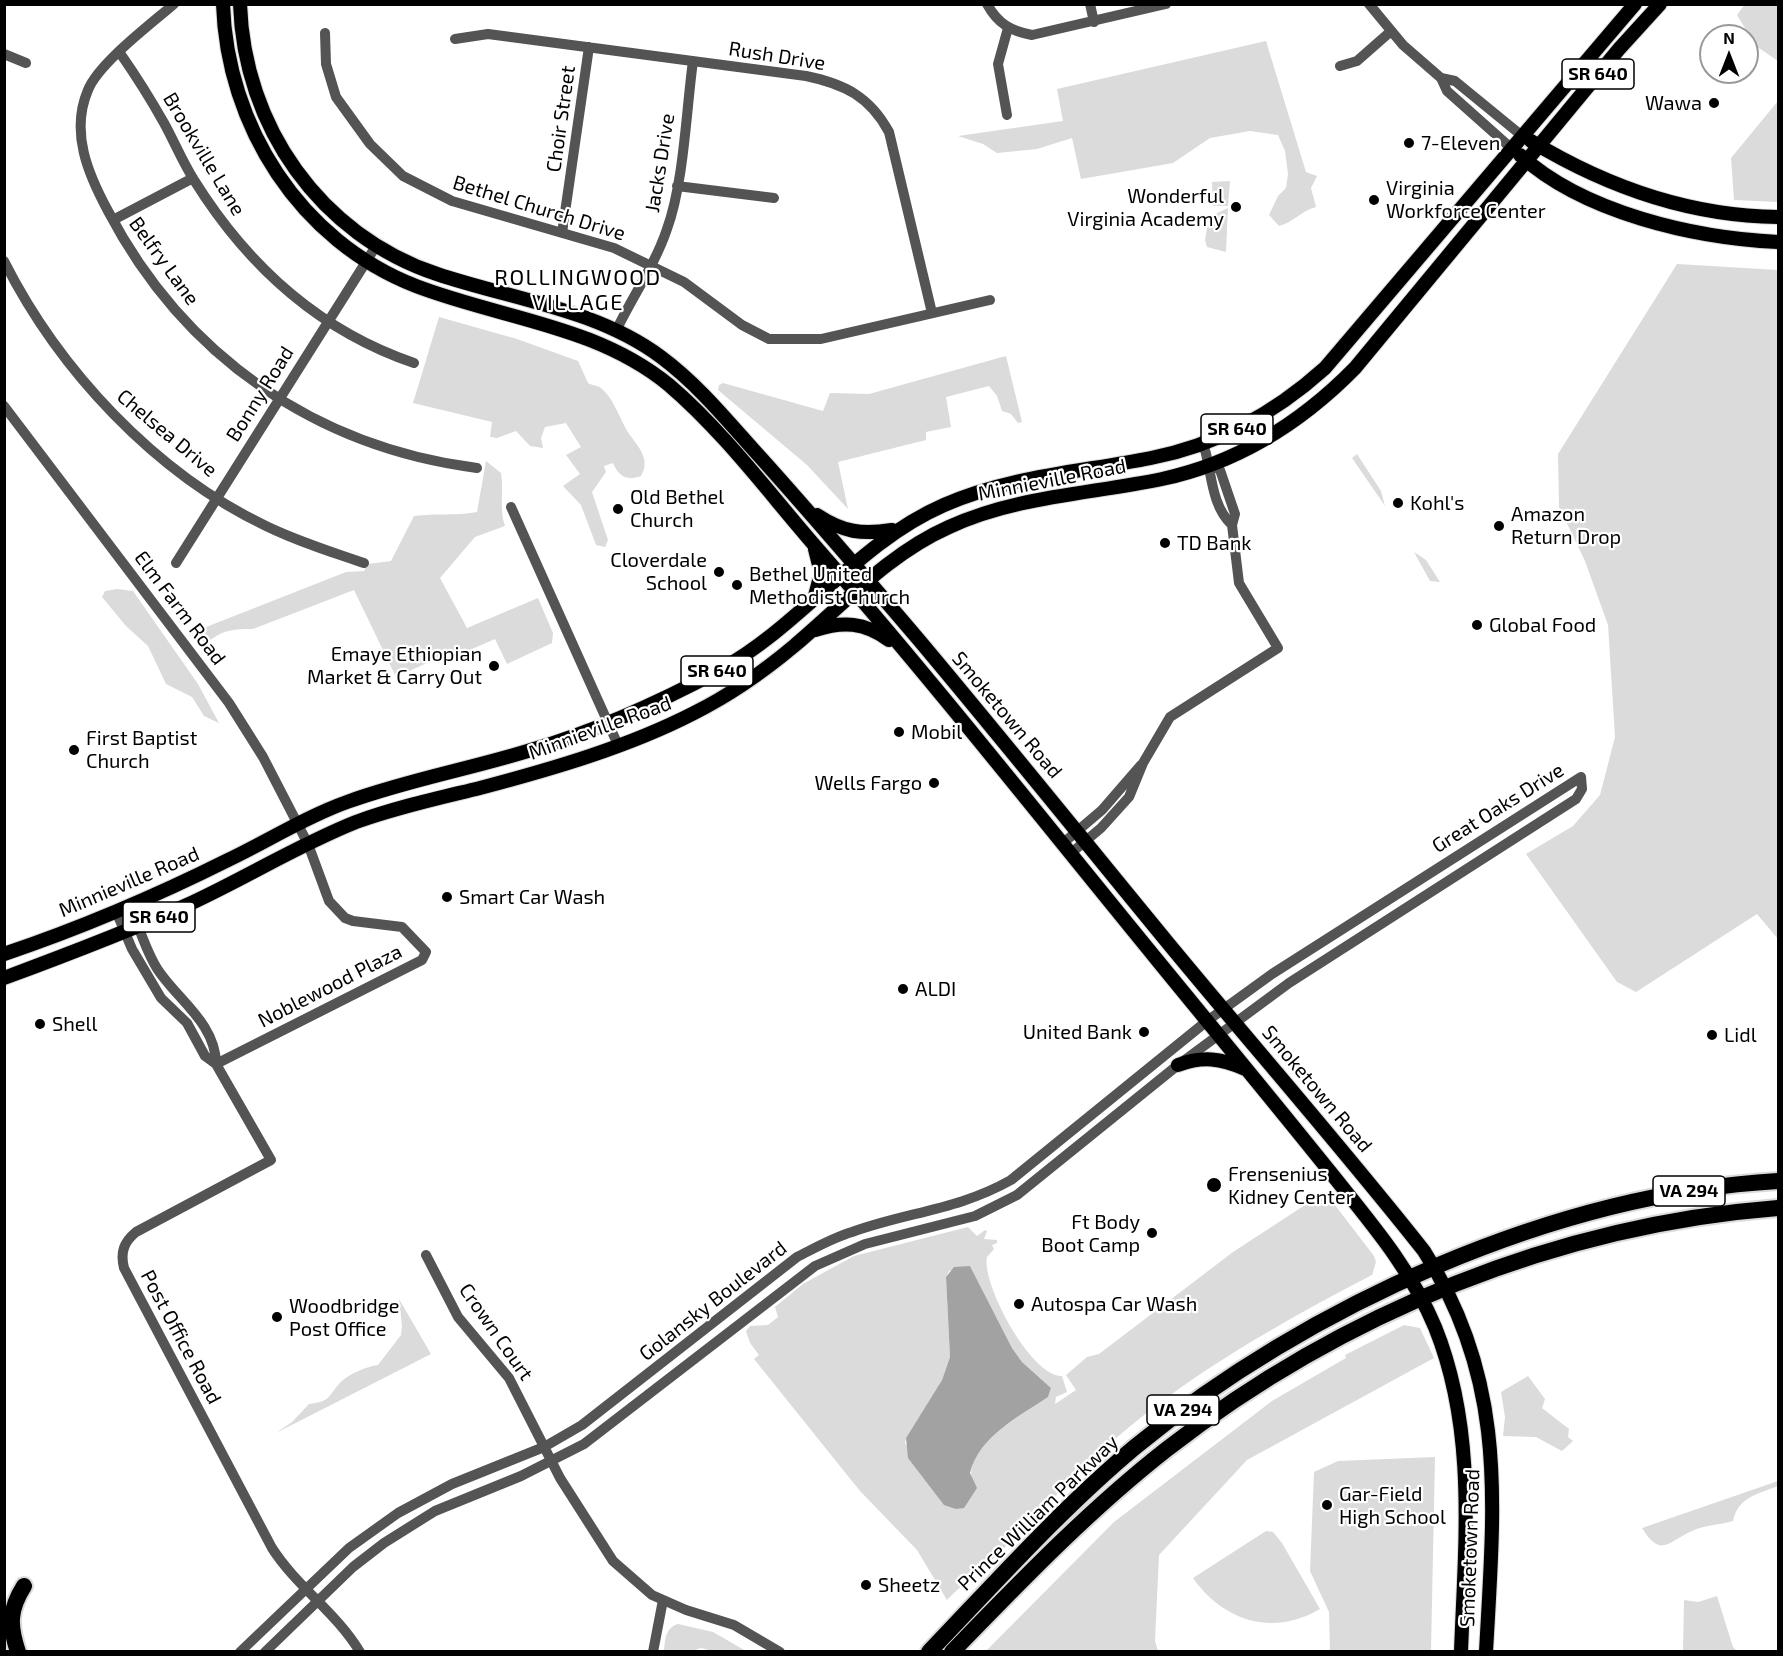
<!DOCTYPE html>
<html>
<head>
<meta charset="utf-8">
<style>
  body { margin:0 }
  #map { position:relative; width:1783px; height:1656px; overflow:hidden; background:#fff; font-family:"Exo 2",sans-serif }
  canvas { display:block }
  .frame { position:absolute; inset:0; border:6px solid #000; pointer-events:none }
  .north { position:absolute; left:1699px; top:24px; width:60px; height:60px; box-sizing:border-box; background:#fff; border:2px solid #999; border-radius:50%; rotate:0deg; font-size:16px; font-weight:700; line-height:24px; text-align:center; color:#000 }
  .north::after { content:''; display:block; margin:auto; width:21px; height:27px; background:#000; clip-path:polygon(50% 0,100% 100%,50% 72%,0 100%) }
</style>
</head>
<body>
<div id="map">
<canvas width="1783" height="1656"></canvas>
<div class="frame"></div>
<div class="north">N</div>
</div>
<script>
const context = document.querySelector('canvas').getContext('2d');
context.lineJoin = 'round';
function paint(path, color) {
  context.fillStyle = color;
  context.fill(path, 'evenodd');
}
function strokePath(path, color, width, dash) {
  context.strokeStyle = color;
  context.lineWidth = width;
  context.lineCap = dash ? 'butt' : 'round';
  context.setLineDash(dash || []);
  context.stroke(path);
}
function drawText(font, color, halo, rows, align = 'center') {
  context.font = font + ' "Exo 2",sans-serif';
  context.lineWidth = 4.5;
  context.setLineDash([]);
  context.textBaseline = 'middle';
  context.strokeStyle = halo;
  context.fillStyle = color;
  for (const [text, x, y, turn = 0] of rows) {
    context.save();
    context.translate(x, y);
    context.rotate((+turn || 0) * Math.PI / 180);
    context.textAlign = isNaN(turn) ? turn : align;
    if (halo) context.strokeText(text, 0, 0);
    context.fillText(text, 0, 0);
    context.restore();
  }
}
paint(new Path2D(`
  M 1745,4 L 1778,5 L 1778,61 L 1756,46 L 1737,15 Z
  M 1266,41 L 1306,172 L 1317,176 L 1311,188 L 1316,207 C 1301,211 1294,222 1279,226 L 1269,215 L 1278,196 L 1286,188 L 1288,174 L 1285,151 L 1278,135 L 1250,131 L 1210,138 L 1173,163 L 1081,179 L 1072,138 L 1037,149 L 997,153 L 983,144 L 958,136 L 1063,121 L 1057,89 Z
  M 1778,101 L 1778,202 L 1734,200 L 1731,158 Z
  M 1230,181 L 1228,206 L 1213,206 L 1212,182 Z
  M 1228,208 L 1226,252 L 1207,247 L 1205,240 L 1209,217 Z
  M 1677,264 L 1778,270 L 1778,939 L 1757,914 L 1636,992 L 1617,982 L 1526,854 L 1573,826 L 1600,795 L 1615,737 L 1608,625 L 1585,561 L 1559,507 L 1558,454 Z
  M 439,317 L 517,339 L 578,361 L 588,383 C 591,385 597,385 601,388 C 613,398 618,414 625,427 C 633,443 653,456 641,476 C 627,481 619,477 613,463 L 604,466 L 606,472 L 592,492 L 608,540 L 605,547 L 596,545 L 581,505 L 563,486 L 580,474 L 566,455 L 581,447 L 566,423 L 545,427 L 541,438 L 543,448 L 530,446 L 516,431 L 497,438 L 490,437 L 492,422 L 413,403 Z
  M 1006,356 L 1022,422 L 1018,423 L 1011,414 L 1002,411 L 997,396 L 989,386 L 946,397 L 951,427 L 926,432 L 926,440 L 838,462 L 848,509 L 807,465 L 718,390 L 719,385 L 723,383 L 823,411 L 830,393 L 869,394 Z
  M 1357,454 L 1381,491 L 1385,506 L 1352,458 Z
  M 486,461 L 501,473 C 504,490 499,509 505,526 L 475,537 L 440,578 L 467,628 L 538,598 L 553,633 L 552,643 L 507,664 L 495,639 L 463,653 L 460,648 L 396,677 L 354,590 L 253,629 C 242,629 232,629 222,633 C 215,636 211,641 203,642 L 196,631 L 346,572 L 364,571 L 368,564 L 391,561 L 414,516 C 435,513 455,516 477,512 Z
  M 1414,552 L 1426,560 L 1440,582 L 1430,581 Z
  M 117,589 L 133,591 L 198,684 L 219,723 L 204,716 L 192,697 L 166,684 L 148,646 L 126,626 L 102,597 L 105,591 Z
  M 1325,1192 L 1374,1256 L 1376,1262 L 1372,1275 C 1282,1322 1192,1372 1115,1439 C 1074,1475 1037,1516 998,1554 C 982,1570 963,1583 947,1600 L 917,1550 L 860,1491 L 754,1359 L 759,1355 L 750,1343 L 746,1331 L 750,1326 L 768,1325 L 778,1317 L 775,1307 L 803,1284 L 854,1256 L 968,1227 L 977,1236 L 985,1230 L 987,1231 L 984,1239 L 997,1240 L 997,1243 L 992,1245 L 994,1249 L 987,1257 C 981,1283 1031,1377 1062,1376 L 1067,1392 L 1056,1397 L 1055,1404 L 1076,1390 L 1066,1375 L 1087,1357 L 1099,1354 L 1233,1252 ZM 970,1266 L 1012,1348 L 1022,1362 L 1051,1388 L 1048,1397 C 1024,1414 964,1445 972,1480 L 905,1444 L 906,1438 L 942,1380 L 950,1357 L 946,1278 L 949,1271 Z
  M 399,1299 L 431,1354 L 276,1433 L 292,1422 L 309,1404 C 329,1402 328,1397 339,1384 C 346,1375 368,1366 378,1365 L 401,1335 L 402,1326 Z
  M 1404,1325 L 1420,1328 L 1434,1358 L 1247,1460 L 1159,1555 L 1155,1641 L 1158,1651 L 986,1651 L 1114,1522 L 1272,1401 L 1346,1358 L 1345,1355 Z
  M 1528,1376 L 1545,1399 L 1542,1408 L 1569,1429 L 1568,1437 L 1573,1441 L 1562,1451 L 1536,1437 L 1503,1436 L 1505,1417 L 1501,1392 Z
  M 1435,1457 L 1431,1651 L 1330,1651 L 1329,1612 L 1310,1571 L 1314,1472 L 1338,1461 Z
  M 1778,1481 L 1778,1486 C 1758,1494 1738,1497 1733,1521 C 1720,1525 1704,1525 1692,1531 C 1669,1541 1661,1559 1642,1528 Z
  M 1266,1531 L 1273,1532 L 1282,1543 L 1320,1609 C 1273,1637 1223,1621 1193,1578 Z
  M 1717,1596 L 1733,1647 L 1737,1651 L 1683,1651 L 1684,1600 L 1698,1602 Z
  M 678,1624 L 713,1632 L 746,1651 L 713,1651 L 701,1648 L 692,1651 L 664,1652 C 665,1640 665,1628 678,1624 Z`), '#dbdbdb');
paint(new Path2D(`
  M 970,1266 L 1012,1348 L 1022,1362 L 1051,1388 L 1048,1397 C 1019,1417 979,1436 970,1473 L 977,1488 L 964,1508 L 956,1509 L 944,1505 L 908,1458 L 906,1438 L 942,1380 L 950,1357 L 946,1277 L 954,1267 Z`), '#a2a2a2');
const major = new Path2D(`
  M 223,4 C 227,126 300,241 416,286 C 502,319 596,325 669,385 C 724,432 769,493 816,547 C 934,682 1045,823 1158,961 C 1216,1032 1274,1102 1331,1173 C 1370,1222 1411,1269 1435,1327 C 1477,1431 1465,1542 1461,1652
  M 240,4 C 244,126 320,235 437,274 C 511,299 597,309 661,357 C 700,386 729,423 761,458 C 815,518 867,579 919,640 C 1003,740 1085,842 1168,943 C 1253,1046 1341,1146 1424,1251 C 1508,1382 1494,1504 1486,1652
  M 1531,141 C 1607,187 1690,216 1778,217
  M 1520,155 C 1584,213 1694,238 1778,242
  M 817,515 C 843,532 862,535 892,530
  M 815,549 L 821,573 L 815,596
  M 815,630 C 843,621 864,622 889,640
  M 4,954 C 81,928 156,896 228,860 C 268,841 305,817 347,802 C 407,780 470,769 531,750 C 597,731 660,702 720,670 C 802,625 857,543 944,505 C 1010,476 1081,472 1151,458 C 1218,445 1275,413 1325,368 L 1635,4
  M 4,978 C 66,955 127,932 187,905 C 244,879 298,845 356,822 C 397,807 439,798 480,788 C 552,769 628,747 694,713 C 730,695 763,672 794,646 C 844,604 888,554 949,527 C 1016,496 1090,494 1162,479 C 1237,463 1302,422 1355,368 L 1619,49 L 1660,4
  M 1178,1065 C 1202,1056 1221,1058 1245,1069`);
const highway = new Path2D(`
  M 18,1652 C 9,1625 9,1610 24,1586
  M 929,1652 C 996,1582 1061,1509 1135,1447 C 1308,1305 1554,1194 1778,1181
  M 952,1652 C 1021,1581 1089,1510 1167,1449 C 1342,1313 1557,1225 1778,1208`);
strokePath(major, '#dbdbdb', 16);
strokePath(highway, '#dbdbdb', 20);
strokePath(new Path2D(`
  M 174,4 C 151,24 99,63 88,90 C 70,132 88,174 108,211 C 184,356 315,447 477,468
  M 987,4 C 998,24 1011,31 1032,35 L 1166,4
  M 1090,4 L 1094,22
  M 1369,4 L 1403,45 L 1441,78 L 1447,91 L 1511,148
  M 325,33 L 326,64 L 336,97 L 370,144 L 403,176 L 452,201 L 614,248 L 684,282 L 742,325 L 769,339 L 821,339 L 990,300
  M 455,39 L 488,34 L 806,76 C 845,84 870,97 889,132 L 932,313
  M 120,53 C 136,76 150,98 164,123 C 174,141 182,161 194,180 C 247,265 317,330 414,363
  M 4,54 L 26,63
  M 1340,66 L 1357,61 L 1390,32
  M 1441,78 L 1455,81 L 1521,135
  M 1007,115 L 998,64 L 1008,28
  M 677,186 L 774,198
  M 113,220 L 193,178
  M 562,233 L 589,47
  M 4,261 C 59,370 155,473 266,526 C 297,541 331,552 364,563
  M 616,331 C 632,297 655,265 667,229 C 684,182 686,112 693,61
  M 4,406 L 229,703 L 263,757 L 308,844 L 329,901 L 345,918 L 353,921 L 402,927 L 426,952 L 422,960 L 216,1064
  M 1203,443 C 1212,469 1210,505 1232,525
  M 511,507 L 618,745
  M 176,563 L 376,246
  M 1062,844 L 1102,810 L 1141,765
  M 1070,854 L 1101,828 L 1129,797 L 1143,763 L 1170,717 L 1278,648 L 1239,583 L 1232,525 L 1235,514 L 1220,470 L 1211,465
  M 130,905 C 139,926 145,950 158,970 C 178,1000 216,1024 216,1064 L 271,1160 L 136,1232 C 124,1242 120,1252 124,1268 L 272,1548 C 297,1587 336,1612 360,1652
  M 116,911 L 132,949 L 161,998 L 187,1023 L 205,1056 L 216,1064
  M 426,1255 L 458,1317 L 509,1378 L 560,1478 L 613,1561 L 652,1595 L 686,1610 L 734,1625 L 780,1652
  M 240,1652 L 349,1548 L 398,1513 L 452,1484 L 544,1447 L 582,1425 L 797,1257 C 815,1248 832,1238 852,1232 C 907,1212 958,1210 1011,1180 L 1207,1021 L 1272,974 L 1581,777 L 1582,789 L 1576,799 L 1289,983 L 1178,1065 L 1017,1195 L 975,1216 L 865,1244 L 815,1266 L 584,1444 L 521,1476 L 435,1511 L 384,1543 L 353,1567 L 265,1652
  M 653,1652 L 663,1600`), '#545454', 10);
strokePath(major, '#000', 14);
strokePath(highway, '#000', 16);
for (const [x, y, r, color] of [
  [1714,103,6,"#000"],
  [1409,143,6,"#000"],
  [1374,200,6,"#000"],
  [1236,207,6,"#000"],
  [1398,503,6,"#000"],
  [618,509,6,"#000"],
  [1499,526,6,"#000"],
  [1165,543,6,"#000"],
  [719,572,6,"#000"],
  [737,585,6,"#000"],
  [1477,625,6,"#000"],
  [494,666,6,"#000"],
  [899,732,6,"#000"],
  [74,750,6,"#000"],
  [934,783,6,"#000"],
  [447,897,6,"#000"],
  [903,989,6,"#000"],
  [40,1024,6,"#000"],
  [1144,1032,6,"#000"],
  [1712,1035,6,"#000"],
  [1214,1185,8,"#000"],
  [1152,1233,6,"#000"],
  [1019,1304,6,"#000"],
  [277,1317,6,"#000"],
  [1327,1505,6,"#000"],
  [866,1585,6,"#000"]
]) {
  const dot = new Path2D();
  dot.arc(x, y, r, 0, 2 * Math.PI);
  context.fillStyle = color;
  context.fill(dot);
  strokePath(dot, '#fff', 2);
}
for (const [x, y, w] of [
  [1598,74,72],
  [1237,429,72],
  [717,671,72],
  [159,917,72],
  [1689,1191,72],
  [1183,1410,72]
]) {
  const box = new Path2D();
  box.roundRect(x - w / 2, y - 15, w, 30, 4.5);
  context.fillStyle = '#fff';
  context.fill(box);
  strokePath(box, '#000', 1.5);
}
drawText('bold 18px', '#000', null, [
  ["SR 640",1598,74],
  ["SR 640",1237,429],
  ["SR 640",717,671],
  ["SR 640",159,917],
  ["VA 294",1689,1191],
  ["VA 294",1183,1410]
]);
drawText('20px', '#000', '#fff', [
  ["Rush Drive",777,56,9],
  ["Choir Street",561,119,-82],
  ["Brookville Lane",204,154,59],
  ["Jacks Drive",660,163,-81],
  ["Bethel Church Drive",539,208,17],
  ["Belfry Lane",164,261,54],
  ["Bonny Road",260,394,-58],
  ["Chelsea Drive",167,433,40],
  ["Minnieville Road",1052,480,-11],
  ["Elm Farm Road",180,608,53],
  ["Smoketown Road",1007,715,50],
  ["Minnieville Road",600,728,-20],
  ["Great Oaks Drive",1498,808,-32],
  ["Minnieville Road",129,882,-23],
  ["Noblewood Plaza",330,986,-27],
  ["Smoketown Road",1317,1089,50],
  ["Golansky Boulevard",713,1301,-38],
  ["Crown Court",496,1332,55],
  ["Post Office Road",181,1337,62],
  ["Prince William Parkway",1038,1513,-44],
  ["Smoketown Road",1470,1548,-88]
]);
drawText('20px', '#000', '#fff', [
  ["Wawa",1702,103,"right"],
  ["7-Eleven",1421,143],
  ["Virginia",1386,188],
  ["Workforce Center",1386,211],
  ["Wonderful",1224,196,"right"],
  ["Virginia Academy",1224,219,"right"],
  ["Old Bethel",630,497],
  ["Church",630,520],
  ["Kohl's",1410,503],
  ["Amazon",1511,514],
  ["Return Drop",1511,537],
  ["TD Bank",1177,543],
  ["Cloverdale",707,560,"right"],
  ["School",707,583,"right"],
  ["Bethel United",749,574],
  ["Methodist Church",749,597],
  ["Global Food",1489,625],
  ["Emaye Ethiopian",482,654,"right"],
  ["Market & Carry Out",482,677,"right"],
  ["Mobil",911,732],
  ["First Baptist",86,738],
  ["Church",86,761],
  ["Wells Fargo",922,783,"right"],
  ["Smart Car Wash",459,897],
  ["ALDI",915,989],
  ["Shell",52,1024],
  ["United Bank",1132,1032,"right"],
  ["Lidl",1724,1035],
  ["Frensenius",1228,1174],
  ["Kidney Center",1228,1197],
  ["Ft Body",1140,1222,"right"],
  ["Boot Camp",1140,1245,"right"],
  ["Autospa Car Wash",1031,1304],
  ["Woodbridge",289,1306],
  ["Post Office",289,1329],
  ["Gar-Field",1339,1494],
  ["High School",1339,1517],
  ["Sheetz",878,1585]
], 'left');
context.letterSpacing = '1.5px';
drawText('22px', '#000', '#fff', [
  ["ROLLINGWOOD",578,278],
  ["VILLAGE",578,303]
]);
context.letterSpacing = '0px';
</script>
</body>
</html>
